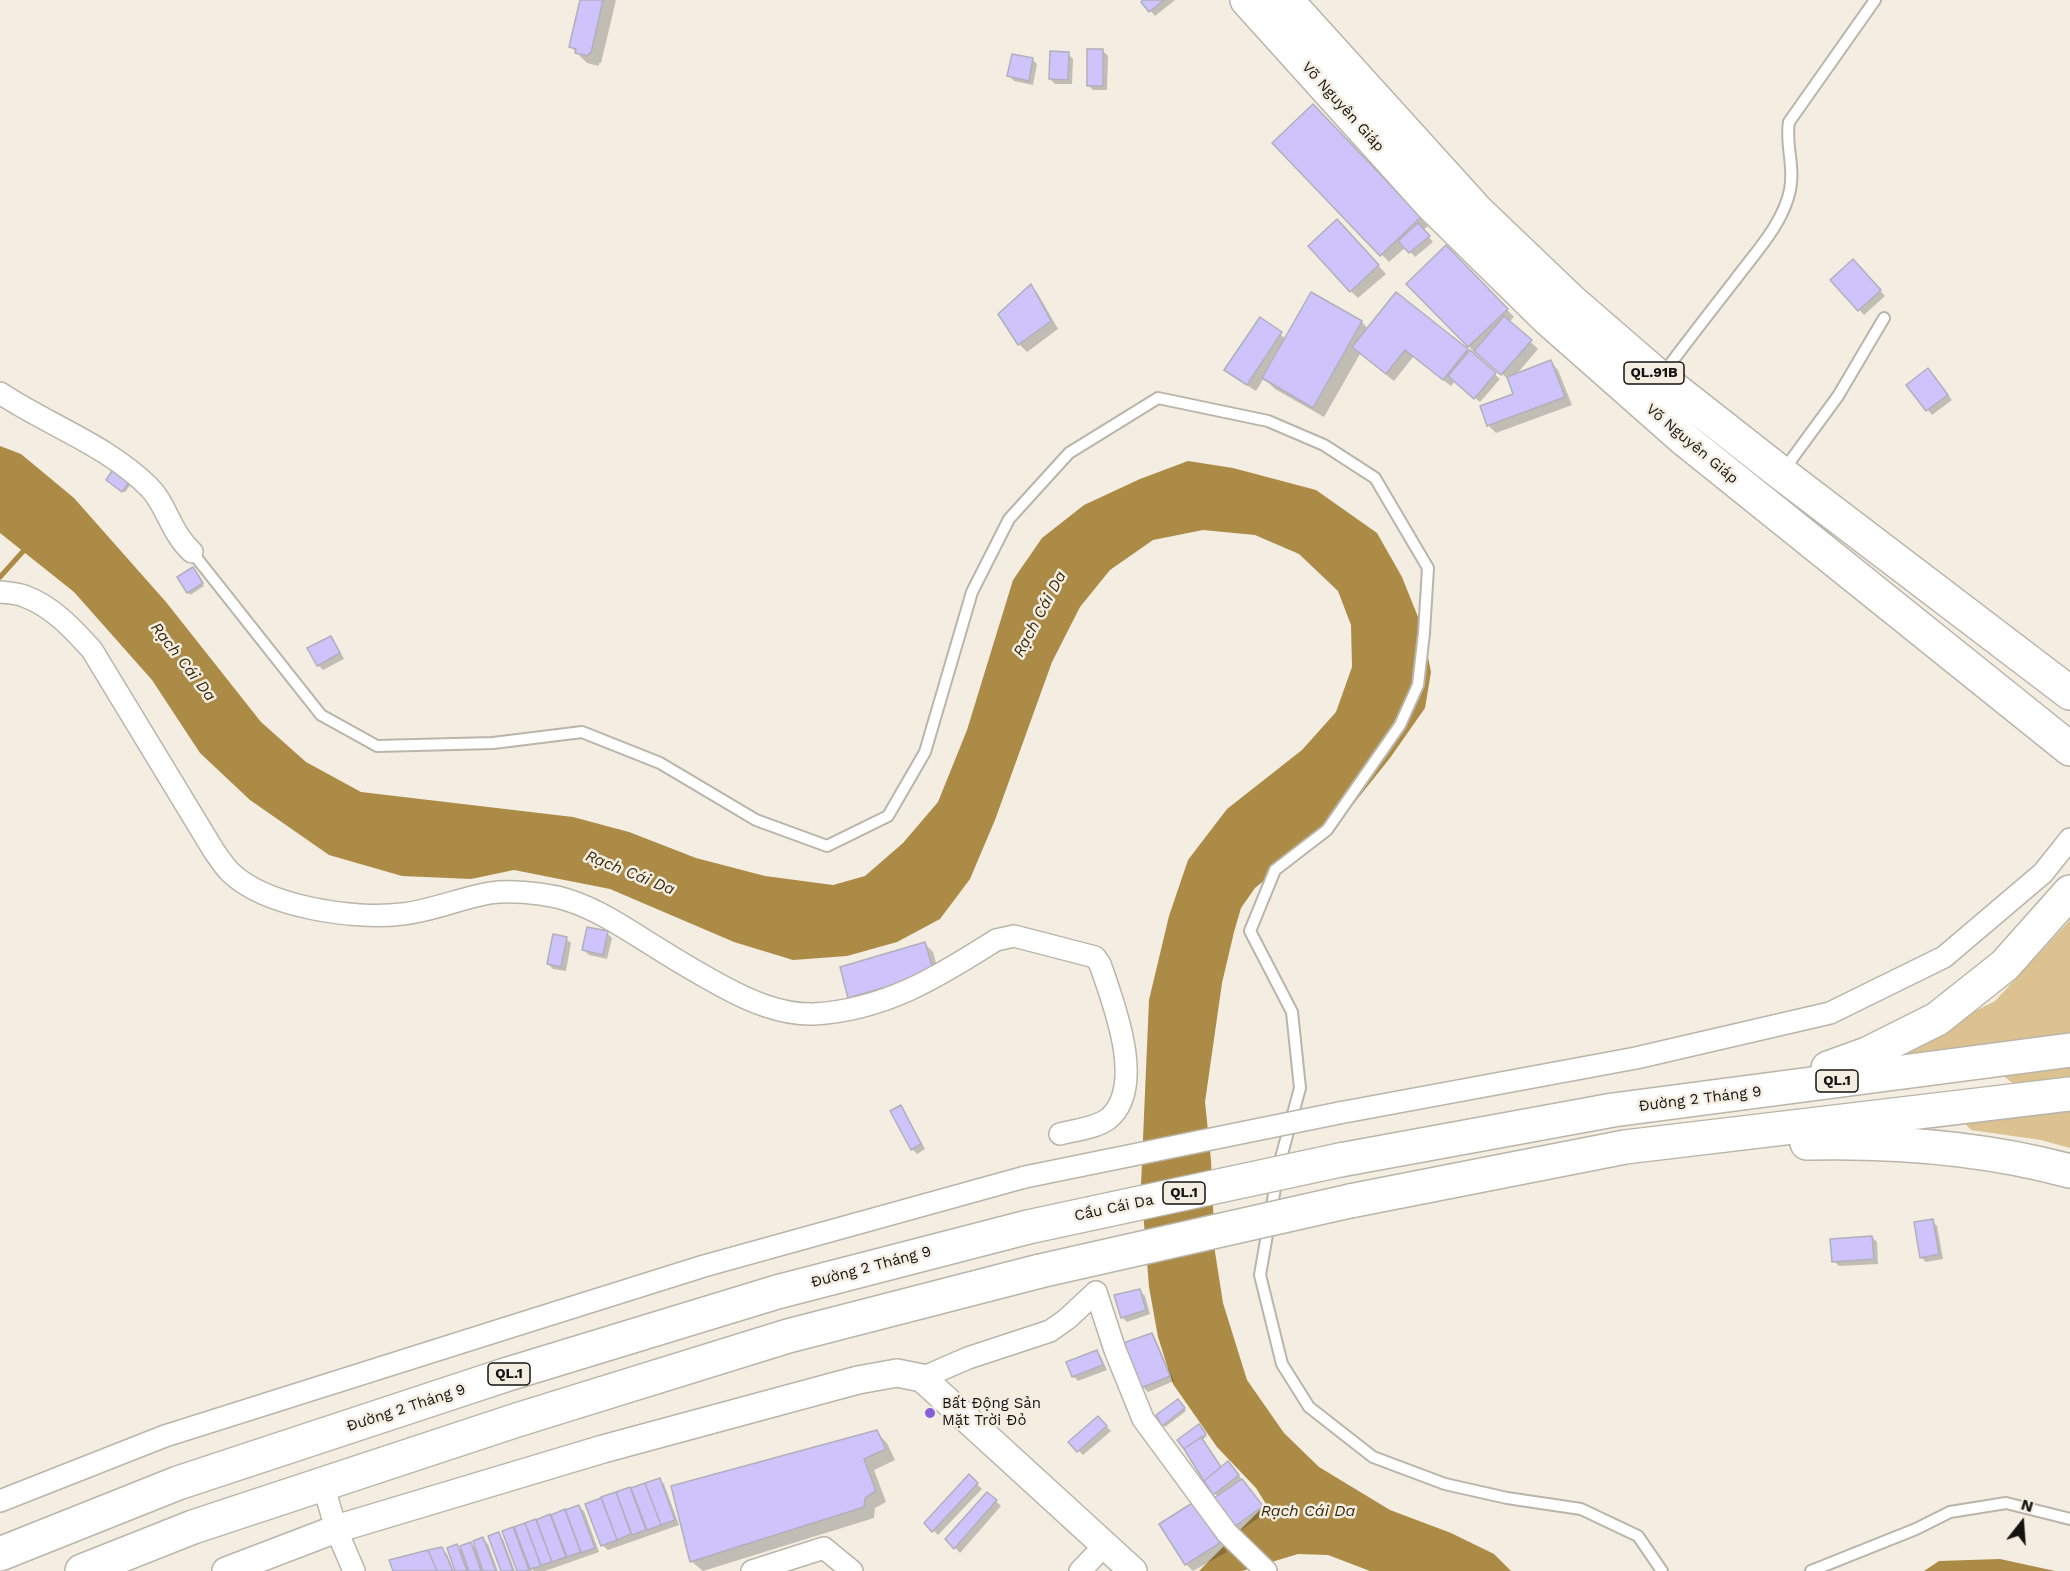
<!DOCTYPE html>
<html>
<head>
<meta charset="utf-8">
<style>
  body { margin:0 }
  #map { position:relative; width:2070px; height:1571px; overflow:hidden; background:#f3ede2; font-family:"Work Sans",sans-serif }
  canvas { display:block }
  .north { position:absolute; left:1992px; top:1493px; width:60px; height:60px; -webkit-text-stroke:4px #f3ede2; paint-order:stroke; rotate:17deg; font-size:16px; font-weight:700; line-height:24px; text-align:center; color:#15130f }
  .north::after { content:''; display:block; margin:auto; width:21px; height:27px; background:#15130f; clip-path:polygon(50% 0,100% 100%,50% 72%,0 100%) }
</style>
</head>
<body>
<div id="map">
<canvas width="2070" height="1571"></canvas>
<div class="north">N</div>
</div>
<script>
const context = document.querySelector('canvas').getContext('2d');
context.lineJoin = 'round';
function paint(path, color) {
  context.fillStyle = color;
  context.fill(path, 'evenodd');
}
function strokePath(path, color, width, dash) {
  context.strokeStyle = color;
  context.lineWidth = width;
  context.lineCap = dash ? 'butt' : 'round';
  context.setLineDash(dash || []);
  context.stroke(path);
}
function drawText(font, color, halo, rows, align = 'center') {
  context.font = font + ' "Work Sans",sans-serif';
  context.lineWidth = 5;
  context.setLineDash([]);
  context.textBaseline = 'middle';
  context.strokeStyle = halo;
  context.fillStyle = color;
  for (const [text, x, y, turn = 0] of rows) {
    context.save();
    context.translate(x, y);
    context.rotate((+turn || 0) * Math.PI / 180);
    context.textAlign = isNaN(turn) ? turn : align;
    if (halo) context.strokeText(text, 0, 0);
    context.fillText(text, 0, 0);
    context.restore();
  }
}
paint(new Path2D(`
  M 2070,920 L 2070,1148 L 2041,1140 L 1971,1130 L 1963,1121 L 2047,1109 L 1969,1050 L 1912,1057 L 1906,1046 L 1995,1001 Z`), '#dcc290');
paint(new Path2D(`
  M 0,446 L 21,454 L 74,498 L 166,602 L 261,722 L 306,762 L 361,792 L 573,817 L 629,832 L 696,858 L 765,876 L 833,885 L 865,876 L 903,843 L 938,802 L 967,730 L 1013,580 L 1042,538 L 1084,505 L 1140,479 L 1188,461 L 1233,468 L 1316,490 L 1377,533 L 1402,577 L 1422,627 L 1431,672 L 1425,708 L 1390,758 L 1339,822 L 1303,848 L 1255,888 L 1241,908 L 1234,932 L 1222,983 L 1205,1102 L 1211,1160 L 1215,1252 L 1223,1303 L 1247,1380 L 1284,1433 L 1319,1467 L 1390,1510 L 1451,1533 L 1494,1554 L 1511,1571 L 1370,1571 L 1328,1555 L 1298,1554 L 1242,1571 L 1199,1571 L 1266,1504 L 1256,1488 L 1217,1447 L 1173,1384 L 1158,1337 L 1149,1287 L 1141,1185 L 1149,1000 L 1169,916 L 1188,860 L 1227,809 L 1302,750 L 1336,712 L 1352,667 L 1351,625 L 1338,591 L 1299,554 L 1255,535 L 1203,530 L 1153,540 L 1110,570 L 1080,607 L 1052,662 L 995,820 L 970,879 L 940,919 L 897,942 L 847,956 L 793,960 L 734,942 L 610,889 L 514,870 L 471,879 L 402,876 L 329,855 L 250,800 L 200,753 L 152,680 L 74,592 L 0,533 Z
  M 2000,1559 L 2055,1571 L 1924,1571 L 1939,1561 Z`), '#ac8b47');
paint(new Path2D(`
  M 582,0 L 616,0 L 601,63 L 599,63 L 599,66 L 587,63 L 571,47 Z
  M 1145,0 L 1175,0 L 1155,16 L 1143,2 Z
  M 1103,51 L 1108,56 L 1107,90 L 1093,90 L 1088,85 Z
  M 1068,54 L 1073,59 L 1072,84 L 1055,84 L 1050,79 Z
  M 1032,59 L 1037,64 L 1033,85 L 1014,81 L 1009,76 Z
  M 1313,107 L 1428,226 L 1423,230 L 1433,242 L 1415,257 L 1406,247 L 1389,262 L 1274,143 Z
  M 1345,229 L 1386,274 L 1358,298 L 1351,291 Z
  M 1446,248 L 1514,317 L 1509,322 L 1538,349 L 1515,376 L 1551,362 L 1558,370 L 1572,405 L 1496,433 L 1489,426 L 1482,407 L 1515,395 L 1510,381 L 1477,352 L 1476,354 L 1409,284 Z
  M 1853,261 L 1885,296 L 1864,315 L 1832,280 Z
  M 1031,286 L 1038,294 L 1058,329 L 1027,352 L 1019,344 L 1000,314 Z
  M 1312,294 L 1362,322 L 1368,329 L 1467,350 L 1500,379 L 1480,402 L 1455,381 L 1451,386 L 1413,357 L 1394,381 L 1360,354 L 1324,417 L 1275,389 L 1264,378 L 1256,391 L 1234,377 L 1226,370 L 1260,319 L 1286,339 Z
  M 1933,375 L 1952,400 L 1932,415 L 1908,385 Z
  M 134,480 L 125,492 L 110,482 Z
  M 195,571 L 204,586 L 190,595 L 179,578 Z
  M 331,637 L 335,642 L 344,659 L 323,670 L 318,665 Z
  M 607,933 L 612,938 L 607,959 L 589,955 L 584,950 Z
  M 566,939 L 571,943 L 566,971 L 553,969 L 548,964 Z
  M 925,944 L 933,952 L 941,981 L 858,1005 L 850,997 Z
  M 900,1107 L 905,1112 L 925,1149 L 917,1154 L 912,1149 Z
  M 1932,1221 L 1937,1226 L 1943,1259 L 1926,1262 L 1921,1257 Z
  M 1872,1237 L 1877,1242 L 1878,1264 L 1839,1266 L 1834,1261 Z
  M 1140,1291 L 1145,1296 L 1150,1314 L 1127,1322 L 1122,1317 Z
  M 1152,1335 L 1156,1340 L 1174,1381 L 1148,1392 L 1143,1387 L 1125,1344 Z
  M 1097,1352 L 1101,1357 L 1107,1370 L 1078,1381 L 1073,1376 Z
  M 1180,1403 L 1186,1411 L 1165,1427 L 1163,1425 Z
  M 1103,1423 L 1111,1431 L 1083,1455 L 1078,1450 Z
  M 1199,1426 L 1207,1436 L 1202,1440 L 1222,1468 L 1233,1468 L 1267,1512 L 1240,1531 L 1185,1448 Z
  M 876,1432 L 887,1443 L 895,1460 L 874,1470 L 886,1502 L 875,1508 L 874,1518 L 703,1571 L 691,1561 Z
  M 969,1476 L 982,1489 L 938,1535 L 926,1523 Z
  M 659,1479 L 664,1484 L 679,1525 L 608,1550 L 603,1546 L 587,1504 Z
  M 988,1494 L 1001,1506 L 960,1553 L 947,1539 Z
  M 579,1507 L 584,1511 L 599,1552 L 545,1571 L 534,1571 L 531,1568 L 532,1571 L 519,1571 L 504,1532 Z
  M 1202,1512 L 1227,1552 L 1193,1571 L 1186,1564 Z
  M 498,1534 L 503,1539 L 515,1571 L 502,1571 Z
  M 483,1539 L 488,1544 L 498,1571 L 456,1571 L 457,1546 L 464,1553 L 470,1543 L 478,1551 Z
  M 442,1549 L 447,1554 L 454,1571 L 395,1571 Z`), '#0003');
strokePath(new Path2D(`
  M 0,577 L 27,547`), '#ac8b47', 5);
const building = new Path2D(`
  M 580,0 L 603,0 L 591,53 L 589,53 L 588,56 L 575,53 L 576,49 L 569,47 Z
  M 1143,0 L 1164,0 L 1149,12 L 1141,2 Z
  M 1087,49 L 1103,49 L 1103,86 L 1087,86 Z
  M 1050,51 L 1069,52 L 1068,80 L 1049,79 Z
  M 1012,54 L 1033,58 L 1029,81 L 1007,76 Z
  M 1313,104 L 1421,217 L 1380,256 L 1272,143 Z
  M 1337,219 L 1379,265 L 1350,292 L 1308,246 Z
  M 1418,223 L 1430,236 L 1409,253 L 1398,241 Z
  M 1446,245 L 1508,309 L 1468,347 L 1406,284 Z
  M 1853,259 L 1881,290 L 1858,311 L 1830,280 Z
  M 1031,284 L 1051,321 L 1018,345 L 998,314 Z
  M 1311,292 L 1362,321 L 1313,408 L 1262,378 Z
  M 1396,292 L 1468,349 L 1443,380 L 1405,350 L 1386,374 L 1352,347 Z
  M 1504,316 L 1532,340 L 1501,375 L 1474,351 Z
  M 1260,317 L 1282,332 L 1247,385 L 1224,370 Z
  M 1470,350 L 1496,373 L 1474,399 L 1448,376 Z
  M 1551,360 L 1565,397 L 1487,426 L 1480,406 L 1513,394 L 1507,377 Z
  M 1928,368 L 1948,395 L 1926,411 L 1906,385 Z
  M 116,465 L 133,477 L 122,492 L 106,480 Z
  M 193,567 L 203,583 L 187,593 L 177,577 Z
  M 331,636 L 340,653 L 317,666 L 307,648 Z
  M 587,927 L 608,931 L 603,955 L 582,950 Z
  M 553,934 L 567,937 L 561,967 L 547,964 Z
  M 925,942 L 934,973 L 848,998 L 840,967 Z
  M 901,1105 L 921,1144 L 911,1150 L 890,1111 Z
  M 1933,1219 L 1939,1254 L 1920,1258 L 1914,1222 Z
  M 1872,1236 L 1874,1259 L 1832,1262 L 1830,1239 Z
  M 1140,1289 L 1146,1310 L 1121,1318 L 1114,1295 Z
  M 1152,1333 L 1170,1376 L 1141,1388 L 1123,1343 Z
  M 1097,1350 L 1103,1365 L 1072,1377 L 1066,1362 Z
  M 1178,1399 L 1185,1408 L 1162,1426 L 1156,1415 Z
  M 1098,1416 L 1107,1426 L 1077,1452 L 1068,1442 Z
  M 1199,1424 L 1206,1434 L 1184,1449 L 1177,1440 Z
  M 877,1430 L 886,1449 L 864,1459 L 876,1491 L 865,1498 L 864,1507 L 690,1562 L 671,1486 Z
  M 1201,1437 L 1221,1467 L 1204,1481 L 1184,1449 Z
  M 1228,1461 L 1239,1475 L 1213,1495 L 1204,1481 Z
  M 969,1474 L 978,1483 L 932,1532 L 924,1523 Z
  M 660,1478 L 675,1520 L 661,1525 L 645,1483 Z
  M 1242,1479 L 1263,1506 L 1234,1527 L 1214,1498 Z
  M 645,1483 L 661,1525 L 647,1530 L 631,1488 Z
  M 630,1487 L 646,1530 L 632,1535 L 616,1492 Z
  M 616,1492 L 631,1534 L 617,1540 L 601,1497 Z
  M 987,1492 L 997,1500 L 954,1549 L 945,1539 Z
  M 601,1498 L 617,1540 L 601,1546 L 585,1504 Z
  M 1194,1502 L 1220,1543 L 1185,1565 L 1159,1524 Z
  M 579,1505 L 595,1548 L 581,1553 L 565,1510 Z
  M 565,1509 L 581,1552 L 567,1557 L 551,1515 Z
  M 550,1514 L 566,1557 L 552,1562 L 536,1520 Z
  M 536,1519 L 552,1562 L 541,1565 L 525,1523 Z
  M 525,1523 L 541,1566 L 530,1569 L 514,1527 Z
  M 513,1527 L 529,1570 L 526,1571 L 517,1571 L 502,1531 Z
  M 499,1532 L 513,1571 L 501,1571 L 488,1536 Z
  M 483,1537 L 496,1571 L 483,1571 L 473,1541 Z
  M 471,1542 L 481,1571 L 469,1571 L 460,1546 Z
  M 457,1544 L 467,1571 L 455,1571 L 447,1548 Z
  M 442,1547 L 453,1571 L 437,1571 L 428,1550 Z
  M 428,1550 L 437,1571 L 393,1571 L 389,1560 Z`);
paint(building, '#cec4fb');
strokePath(building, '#b1afbb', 1.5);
const service = new Path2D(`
  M 1662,375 C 1686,343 1710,312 1735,280 C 1755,253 1783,224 1790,190 C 1795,166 1785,144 1789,122 L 1875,0
  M 1783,471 L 1838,396 L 1884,318
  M 192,552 L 321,715 L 377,746 L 493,743 L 582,732 L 660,763 L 756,820 L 827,846 L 888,816 L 925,752 L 972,592 L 1009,519 L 1069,453 L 1158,398 L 1268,421 L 1324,445 L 1375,478 L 1428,568 L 1424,633 L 1418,685 L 1400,725 L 1327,830 L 1275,870 L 1250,931 L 1292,1012 L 1300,1088 L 1279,1165 L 1260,1275 L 1282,1364 L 1309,1407 L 1373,1457 L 1445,1484 L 1507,1498 L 1581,1509 L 1638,1536 L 1662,1571
  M 1811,1571 L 1916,1529 L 1950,1512 L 2006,1503 L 2070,1519`);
const minor = new Path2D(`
  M 0,393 C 48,425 107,445 149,487 C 167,505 170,532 192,552
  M 0,592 C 8,593 17,593 24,596 C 52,606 72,628 92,650 L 214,851 C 219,858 224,866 230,872 C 266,907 354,920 402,914 C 432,911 460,898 490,893 C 510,890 538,893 557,897 C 595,906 629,931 662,951 C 681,963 700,974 720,985 C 749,1001 781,1015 814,1014 C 885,1010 938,977 996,940 L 1014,936 L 1095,957 L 1100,964 C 1113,1002 1147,1087 1108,1119 C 1096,1128 1075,1130 1060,1134
  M 1339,1113 L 1636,1058 L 1830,1013 L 1944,957 L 2043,873 L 2070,839
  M 922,1378 L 968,1358 L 1050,1331 L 1067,1319 L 1096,1292 L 1115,1350 L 1143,1419 L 1227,1533 L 1266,1571
  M 323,1484 L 336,1529 L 354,1571
  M 0,1501 L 165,1436 L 513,1326 L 704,1266 L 1025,1177
  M 824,1548 L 852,1571
  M 752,1571 L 824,1548
  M 1080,1571 L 1105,1545`);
const tertiary = new Path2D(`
  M 226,1571 L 336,1529 L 603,1449 L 858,1380 L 897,1373 L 922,1378 L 1133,1571`);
const trunk = new Path2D(`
  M 1247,0 L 1432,205 L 1548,319 L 1684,439 L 2070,749
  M 1286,0 L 1478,212 L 1570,300 L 1660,378 L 1781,473 L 2070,693
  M 1828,1068 L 1867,1054 L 1937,1019 L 2005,965 L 2070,892
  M 1807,1143 C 1895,1141 1985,1148 2070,1171
  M 1340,1160 L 1613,1110 L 2070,1050
  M 1350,1201 L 1625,1147 L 2070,1094
  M 0,1554 L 178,1483 L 505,1375 L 777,1292 L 1028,1227
  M 82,1571 L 193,1527 L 517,1420 L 788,1336 L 1040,1271`);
strokePath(service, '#bab5aa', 14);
strokePath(minor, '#bab5aa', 24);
strokePath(tertiary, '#bab5aa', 30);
strokePath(trunk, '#bab5aa', 36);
strokePath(service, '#fff', 10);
strokePath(minor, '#fff', 21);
strokePath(tertiary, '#fff', 27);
strokePath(trunk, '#fff', 33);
const minorBridge = new Path2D(`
  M 1025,1177 L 1339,1113`);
const trunkBridge = new Path2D(`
  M 1028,1227 L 1340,1160
  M 1040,1271 L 1350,1201`);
strokePath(minorBridge, '#bab5aa', 24, []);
strokePath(trunkBridge, '#bab5aa', 36, []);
strokePath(minorBridge, '#fff', 21);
strokePath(trunkBridge, '#fff', 33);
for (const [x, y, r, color] of [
  [930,1413,6,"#8460db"]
]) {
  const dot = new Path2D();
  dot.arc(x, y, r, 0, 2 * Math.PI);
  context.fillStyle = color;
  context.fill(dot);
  strokePath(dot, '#f3ede2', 2);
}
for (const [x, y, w] of [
  [1654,373,60],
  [1837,1081,42],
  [1184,1193,42],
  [509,1374,42]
]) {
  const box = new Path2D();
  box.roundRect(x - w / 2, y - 11, w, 22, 4.5);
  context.fillStyle = '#f3ede2';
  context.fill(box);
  strokePath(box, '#15130f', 1.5);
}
drawText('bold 14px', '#15130f', null, [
  ["QL.91B",1654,373],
  ["QL.1",1837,1081],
  ["QL.1",1184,1193],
  ["QL.1",509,1374]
]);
drawText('15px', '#15130f', '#f3ede2', [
  ["Võ Nguyên Giáp",1343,107,48],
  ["Võ Nguyên Giáp",1692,444,40],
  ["Đường 2 Tháng 9",1700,1099,-7],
  ["Cầu Cái Da",1114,1208,-12],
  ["Đường 2 Tháng 9",871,1267,-15],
  ["Đường 2 Tháng 9",406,1408,-18]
]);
drawText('15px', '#15130f', '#f3ede2', [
  ["Bất Động Sản",942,1404],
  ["Mặt Trời Đỏ",942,1421]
], 'left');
drawText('italic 16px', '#382a0a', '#f3ede2', [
  ["Rạch Cái Da",1040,614,-62],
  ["Rạch Cái Da",183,662,52],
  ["Rạch Cái Da",630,873,22],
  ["Rạch Cái Da",1308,1511]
]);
</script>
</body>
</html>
